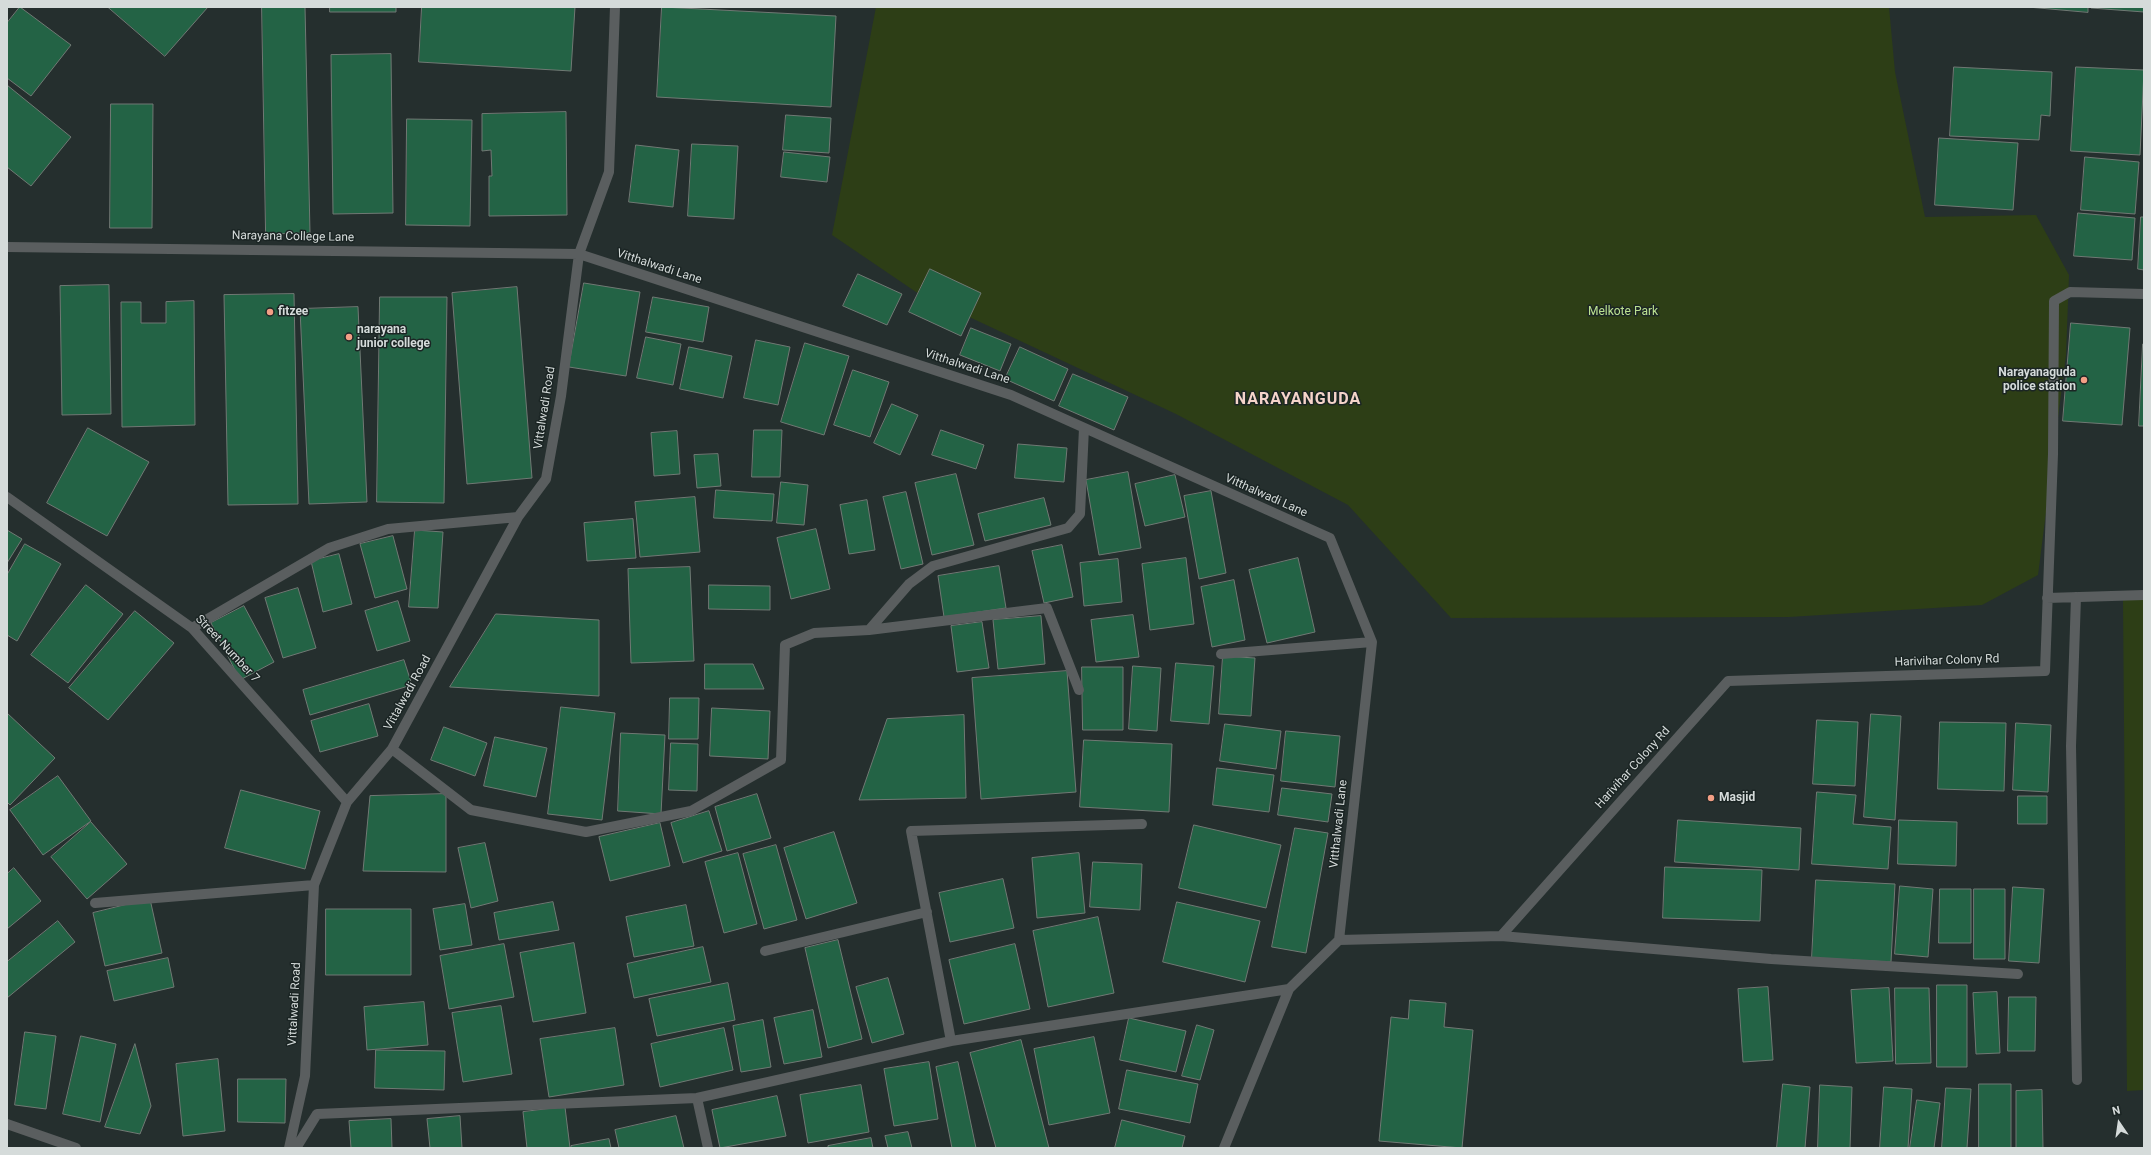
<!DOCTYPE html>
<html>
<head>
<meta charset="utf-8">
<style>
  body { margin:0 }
  #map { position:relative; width:2151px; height:1155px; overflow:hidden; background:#252f2e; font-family:Roboto,sans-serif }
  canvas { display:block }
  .frame { position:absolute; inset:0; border:8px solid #d5dbda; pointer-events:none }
  .north { position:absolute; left:2099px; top:1103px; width:40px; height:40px; -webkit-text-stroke:3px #1b2524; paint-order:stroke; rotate:347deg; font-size:11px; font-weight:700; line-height:16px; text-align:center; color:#d5dbda }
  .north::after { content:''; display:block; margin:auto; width:14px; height:18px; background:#d5dbda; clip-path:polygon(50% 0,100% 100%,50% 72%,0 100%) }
</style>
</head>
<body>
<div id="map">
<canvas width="2151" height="1155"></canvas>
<div class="frame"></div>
<div class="north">N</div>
</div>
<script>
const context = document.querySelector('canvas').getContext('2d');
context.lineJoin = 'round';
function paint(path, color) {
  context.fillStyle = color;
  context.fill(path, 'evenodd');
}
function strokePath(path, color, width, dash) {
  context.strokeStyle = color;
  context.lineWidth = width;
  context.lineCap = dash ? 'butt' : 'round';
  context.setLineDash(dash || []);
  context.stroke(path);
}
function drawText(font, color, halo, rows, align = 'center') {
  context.font = font + ' Roboto,sans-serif';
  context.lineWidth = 3;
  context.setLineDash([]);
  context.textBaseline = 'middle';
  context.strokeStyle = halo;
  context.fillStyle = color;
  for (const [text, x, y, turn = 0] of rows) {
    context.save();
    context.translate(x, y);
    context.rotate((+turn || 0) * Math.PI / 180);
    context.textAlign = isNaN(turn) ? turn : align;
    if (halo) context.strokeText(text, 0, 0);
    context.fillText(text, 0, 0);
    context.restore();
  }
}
paint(new Path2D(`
  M 876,7 L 1889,7 L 1895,72 L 1925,217 L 2036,215 L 2069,275 L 2066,355 L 2038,575 L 1982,605 L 1789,617 L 1451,618 L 1348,505 L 1176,414 L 916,292 L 832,235 Z
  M 2123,600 L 2144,600 L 2144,1090 L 2127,1091 Z`), '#2d3e16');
const building = new Path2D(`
  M 20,7 L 71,45 L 31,96 L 7,78 L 7,23 Z
  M 108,7 L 208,7 L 165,56 Z
  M 262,7 L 305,7 L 310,233 L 266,234 Z
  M 330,7 L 396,7 L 396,12 L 330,12 Z
  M 422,7 L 575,7 L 571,71 L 419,62 Z
  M 662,7 L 836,16 L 831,107 L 657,97 Z
  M 2028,7 L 2088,7 L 2088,12 Z
  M 2144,7 L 2144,12 L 2091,8 L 2091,7 Z
  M 391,54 L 393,213 L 333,214 L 331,55 Z
  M 1954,67 L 2052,72 L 2050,116 L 2041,115 L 2039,140 L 1950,136 Z
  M 2076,67 L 2144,70 L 2140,155 L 2071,151 Z
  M 7,85 L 71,137 L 31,186 L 7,167 Z
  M 111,104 L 153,104 L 152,228 L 110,228 Z
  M 566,112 L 567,215 L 489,216 L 489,176 L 492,176 L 491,150 L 482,151 L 482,114 Z
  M 786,115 L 831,118 L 829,153 L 783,150 Z
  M 407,119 L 472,120 L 470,226 L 406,225 Z
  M 1939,138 L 2018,143 L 2013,210 L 1935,205 Z
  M 692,144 L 738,146 L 734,219 L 688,216 Z
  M 636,145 L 679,150 L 673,207 L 629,202 Z
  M 784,152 L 830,157 L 827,182 L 781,177 Z
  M 2085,157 L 2139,162 L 2135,214 L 2081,210 Z
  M 2078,213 L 2135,218 L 2132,260 L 2074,256 Z
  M 2141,217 L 2144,217 L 2144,270 L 2138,269 Z
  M 930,269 L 981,293 L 961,336 L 909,312 Z
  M 858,274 L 902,294 L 887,325 L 843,306 Z
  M 584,283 L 640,292 L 626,376 L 569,367 Z
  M 109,285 L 111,414 L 62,415 L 60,286 Z
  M 517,287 L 532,478 L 467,484 L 452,293 Z
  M 294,294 L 298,504 L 228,505 L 224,295 Z
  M 380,297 L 447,297 L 444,503 L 377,502 Z
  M 653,297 L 709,307 L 703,342 L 646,332 Z
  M 194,301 L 195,425 L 122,427 L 121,302 L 141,302 L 141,323 L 166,323 L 166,302 Z
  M 358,307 L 367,502 L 309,504 L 300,309 Z
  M 2071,323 L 2130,328 L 2122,425 L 2063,421 Z
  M 971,328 L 1011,344 L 1000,371 L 960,355 Z
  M 646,337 L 681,344 L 673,385 L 637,378 Z
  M 756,340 L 790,347 L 778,405 L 744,398 Z
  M 805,343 L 849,356 L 824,435 L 781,422 Z
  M 2143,344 L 2144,344 L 2144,426 L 2139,426 Z
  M 689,347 L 732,356 L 723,398 L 680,389 Z
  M 1020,347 L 1068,369 L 1054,401 L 1005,379 Z
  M 853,370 L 889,382 L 870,437 L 834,425 Z
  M 1073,374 L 1128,397 L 1114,430 L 1059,406 Z
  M 892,404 L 918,415 L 900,455 L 874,443 Z
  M 88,428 L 149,462 L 107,536 L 47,503 Z
  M 754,430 L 782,430 L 780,477 L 752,477 Z
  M 941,430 L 984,445 L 976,469 L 932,455 Z
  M 677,431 L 680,474 L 654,476 L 651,433 Z
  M 1018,444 L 1067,448 L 1064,482 L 1015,478 Z
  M 718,454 L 721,486 L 697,488 L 694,455 Z
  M 1128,472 L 1141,548 L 1099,555 L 1086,480 Z
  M 956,474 L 974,545 L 932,555 L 915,483 Z
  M 1175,475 L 1185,517 L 1145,526 L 1135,484 Z
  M 781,482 L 808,485 L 804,525 L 777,523 Z
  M 716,490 L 774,494 L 772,521 L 714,518 Z
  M 1211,491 L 1226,573 L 1199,579 L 1184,496 Z
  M 906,492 L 923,564 L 901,569 L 883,497 Z
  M 695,497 L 700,552 L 640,557 L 635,502 Z
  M 1044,498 L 1051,525 L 985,541 L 978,514 Z
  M 867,500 L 875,550 L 849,554 L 840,505 Z
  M 633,519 L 636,558 L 587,561 L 584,523 Z
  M 816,529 L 830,589 L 791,599 L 777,538 Z
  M 7,530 L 22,539 L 7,563 Z
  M 415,530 L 443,532 L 438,608 L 409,607 Z
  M 393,536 L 407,589 L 375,598 L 360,544 Z
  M 25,544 L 61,564 L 17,641 L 7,635 L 7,575 Z
  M 1062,545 L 1073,597 L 1044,603 L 1032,551 Z
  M 339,554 L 352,604 L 323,612 L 311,561 Z
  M 1186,558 L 1194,624 L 1150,630 L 1142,564 Z
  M 1298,558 L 1315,632 L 1267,643 L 1249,570 Z
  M 1118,559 L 1122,602 L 1084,606 L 1080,563 Z
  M 999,566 L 1006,608 L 944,617 L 938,576 Z
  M 690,567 L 694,661 L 631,663 L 628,569 Z
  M 1234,580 L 1245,640 L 1212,647 L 1201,587 Z
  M 86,585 L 123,614 L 68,683 L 31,655 Z
  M 709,585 L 770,586 L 770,610 L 709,609 Z
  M 298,588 L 316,648 L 283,658 L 265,598 Z
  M 398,601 L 410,641 L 377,651 L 365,611 Z
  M 244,606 L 274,662 L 240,680 L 211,623 Z
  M 135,611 L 174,643 L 108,720 L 69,688 Z
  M 496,614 L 599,620 L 599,696 L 450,687 Z
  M 1133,615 L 1139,657 L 1096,662 L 1091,620 Z
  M 1041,616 L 1045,664 L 998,669 L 993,620 Z
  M 982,622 L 989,668 L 957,672 L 951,626 Z
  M 1223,656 L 1255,658 L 1251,716 L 1219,714 Z
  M 404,660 L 412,685 L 310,715 L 303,690 Z
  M 1176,663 L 1214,666 L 1209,724 L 1171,721 Z
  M 705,664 L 753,664 L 764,689 L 705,689 Z
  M 1133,666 L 1161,668 L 1157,731 L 1129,729 Z
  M 1082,667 L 1123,667 L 1123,730 L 1083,730 Z
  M 1067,671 L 1076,792 L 981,799 L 972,678 Z
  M 670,698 L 699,698 L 698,739 L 669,739 Z
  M 369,704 L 378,736 L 320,752 L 311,721 Z
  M 561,707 L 615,713 L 602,820 L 548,814 Z
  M 712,708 L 770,711 L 768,759 L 710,756 Z
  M 7,713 L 55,758 L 10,805 L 7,802 Z
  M 1871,714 L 1901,716 L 1895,820 L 1864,817 Z
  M 964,715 L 966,798 L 859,800 L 887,719 Z
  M 1817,720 L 1858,722 L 1855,786 L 1813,784 Z
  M 1940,722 L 2006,723 L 2004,791 L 1938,789 Z
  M 2016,723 L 2051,725 L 2048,792 L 2013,790 Z
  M 1225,724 L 1281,731 L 1276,769 L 1220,761 Z
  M 444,727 L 487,743 L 475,776 L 431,760 Z
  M 1286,731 L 1340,736 L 1335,787 L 1281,781 Z
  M 621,733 L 665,735 L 661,814 L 618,811 Z
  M 495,737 L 547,748 L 536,797 L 484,786 Z
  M 1084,740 L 1172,744 L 1169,812 L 1080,807 Z
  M 671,743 L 698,744 L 697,791 L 669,790 Z
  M 1217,768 L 1274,775 L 1269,812 L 1213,805 Z
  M 58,776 L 91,821 L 43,855 L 10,810 Z
  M 1282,788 L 1332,794 L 1328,822 L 1278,815 Z
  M 241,790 L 320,811 L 305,869 L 225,848 Z
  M 1817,792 L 1856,795 L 1853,824 L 1891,827 L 1888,869 L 1812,864 Z
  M 446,794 L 446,872 L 363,871 L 370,796 Z
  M 757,794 L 771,838 L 727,851 L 715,807 Z
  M 2018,796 L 2047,796 L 2047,824 L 2018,824 Z
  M 709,811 L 722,851 L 683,863 L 671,823 Z
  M 1678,820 L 1801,828 L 1799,870 L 1675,862 Z
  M 1899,820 L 1957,822 L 1956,866 L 1898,864 Z
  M 91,822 L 127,864 L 87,899 L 51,857 Z
  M 660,823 L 670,866 L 610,881 L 599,837 Z
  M 1194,825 L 1281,845 L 1266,908 L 1179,888 Z
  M 1295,828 L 1328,833 L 1306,953 L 1272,947 Z
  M 834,832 L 857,903 L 806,919 L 784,848 Z
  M 485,843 L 498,901 L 471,908 L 458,848 Z
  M 776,845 L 797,920 L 764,929 L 743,854 Z
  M 738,853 L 757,924 L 724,933 L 705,862 Z
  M 1079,853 L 1085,913 L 1037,918 L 1032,858 Z
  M 1093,862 L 1142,864 L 1140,910 L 1090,907 Z
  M 1665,867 L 1762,870 L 1760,921 L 1663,918 Z
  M 14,868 L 41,901 L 7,929 L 7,874 Z
  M 1003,879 L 1014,928 L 950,942 L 939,893 Z
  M 1816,880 L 1895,884 L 1891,962 L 1812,958 Z
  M 1900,886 L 1933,889 L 1928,957 L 1895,954 Z
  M 2013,887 L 2044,889 L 2039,963 L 2009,961 Z
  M 1940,889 L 1971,889 L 1971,943 L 1939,943 Z
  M 1974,889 L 2005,889 L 2005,959 L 1974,959 Z
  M 150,899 L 162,953 L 105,966 L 93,913 Z
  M 553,902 L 559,930 L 499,940 L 494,913 Z
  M 1177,902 L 1260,921 L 1245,982 L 1163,962 Z
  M 465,904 L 472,945 L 440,950 L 433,909 Z
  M 686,905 L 694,946 L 634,957 L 626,917 Z
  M 326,909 L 411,909 L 411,975 L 326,975 Z
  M 1098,917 L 1114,993 L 1048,1007 L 1033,931 Z
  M 58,921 L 75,942 L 7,998 L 7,962 Z
  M 838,940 L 862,1039 L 828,1048 L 805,948 Z
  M 574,943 L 586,1013 L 533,1022 L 520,953 Z
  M 504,944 L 514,997 L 449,1009 L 440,956 Z
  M 1015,944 L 1030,1009 L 964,1024 L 949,960 Z
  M 703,947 L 711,982 L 634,998 L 627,964 Z
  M 168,958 L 174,987 L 114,1001 L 107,971 Z
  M 888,978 L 904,1034 L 872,1043 L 856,987 Z
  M 728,983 L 735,1020 L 657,1036 L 649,999 Z
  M 1937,985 L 1967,985 L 1967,1067 L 1937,1067 Z
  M 1768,987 L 1773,1060 L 1743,1062 L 1738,989 Z
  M 1889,988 L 1893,1061 L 1856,1063 L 1851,990 Z
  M 1895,988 L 1929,988 L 1931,1063 L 1896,1064 Z
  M 1997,992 L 2000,1053 L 1976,1054 L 1973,993 Z
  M 2009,997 L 2036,997 L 2035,1051 L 2008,1051 Z
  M 1410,1000 L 1446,1003 L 1444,1027 L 1473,1030 L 1462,1148 L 1379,1141 L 1391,1017 L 1408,1019 Z
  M 424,1002 L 428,1045 L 367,1050 L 364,1007 Z
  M 501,1006 L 512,1074 L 463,1082 L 452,1013 Z
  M 813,1010 L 822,1057 L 784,1064 L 774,1018 Z
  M 1129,1018 L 1186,1031 L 1176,1072 L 1120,1060 Z
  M 763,1020 L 771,1067 L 741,1072 L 733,1026 Z
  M 1197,1025 L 1214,1030 L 1200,1080 L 1182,1076 Z
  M 615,1028 L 624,1085 L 549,1097 L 540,1039 Z
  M 724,1028 L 733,1070 L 660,1087 L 651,1044 Z
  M 25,1032 L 56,1036 L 46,1109 L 15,1105 Z
  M 81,1036 L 116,1044 L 100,1122 L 63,1114 Z
  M 1094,1037 L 1110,1113 L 1049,1125 L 1034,1049 Z
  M 1021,1040 L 1049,1148 L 996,1148 L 970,1053 Z
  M 135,1044 L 151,1106 L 140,1134 L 105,1127 Z
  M 376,1050 L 445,1051 L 444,1090 L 375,1088 Z
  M 218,1059 L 225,1131 L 183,1136 L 176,1064 Z
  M 929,1062 L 938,1119 L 894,1126 L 884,1069 Z
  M 958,1062 L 976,1148 L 952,1148 L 936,1067 Z
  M 1127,1070 L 1198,1084 L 1190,1123 L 1119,1109 Z
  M 238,1079 L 286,1079 L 285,1123 L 238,1122 Z
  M 1783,1084 L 1810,1087 L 1805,1148 L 1777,1148 Z
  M 1979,1084 L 2011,1084 L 2011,1148 L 1979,1148 Z
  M 861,1085 L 869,1132 L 808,1143 L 800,1095 Z
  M 1820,1085 L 1852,1087 L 1850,1148 L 1818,1148 Z
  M 1884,1087 L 1912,1089 L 1908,1148 L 1880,1148 Z
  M 1946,1088 L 1971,1089 L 1967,1148 L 1942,1148 Z
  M 2042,1090 L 2043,1148 L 2016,1148 L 2016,1091 Z
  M 777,1096 L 786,1136 L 720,1148 L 712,1110 Z
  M 1917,1100 L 1940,1103 L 1934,1148 L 1910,1148 Z
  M 565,1107 L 570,1148 L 527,1148 L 523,1112 Z
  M 460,1116 L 462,1148 L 430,1148 L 427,1119 Z
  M 676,1116 L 684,1148 L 619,1148 L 615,1130 Z
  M 391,1119 L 392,1148 L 351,1148 L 349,1121 Z
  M 1122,1120 L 1185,1136 L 1182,1148 L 1115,1148 Z
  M 908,1132 L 912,1148 L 888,1148 L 885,1136 Z
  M 871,1138 L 873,1148 L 828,1148 L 828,1146 Z
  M 609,1139 L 611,1148 L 571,1148 L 571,1146 Z`);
paint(building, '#236345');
strokePath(building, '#707974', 1);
strokePath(new Path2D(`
  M 7,247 L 579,254 L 1011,395 L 1330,538 L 1372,642 L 1339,940 L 1289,989 L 1224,1148
  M 7,497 L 192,628 L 347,802
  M 2076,597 L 2071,746 L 2077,1080
  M 2047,598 L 2144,595
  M 192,628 L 329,548 L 388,529 L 518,517
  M 869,630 L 1047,608 L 1079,690
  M 1221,654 L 1372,642
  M 392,749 L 471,810 L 586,832 L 691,811 L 781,760 L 785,645 L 814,633 L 869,630 L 909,584 L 933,566 L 1068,528 L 1080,514 L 1084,428
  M 95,903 L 314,885
  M 1501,936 L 1728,681 L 2045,671 L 2053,454 L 2054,301 L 2070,292 L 2144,294
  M 1339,940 L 1501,936 L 1771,959 L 2018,974
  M 765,951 L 927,912
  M 951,1041 L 911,831 L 1142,824
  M 697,1098 L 708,1148
  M 7,1124 L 76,1148
  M 289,1148 L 305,1076 L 314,885 L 347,802 L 392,749 L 518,517 L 546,479 L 561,396 L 579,254 L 609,172 L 615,7
  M 296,1148 L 317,1114 L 697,1098 L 951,1041 L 1289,989`), '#5a5e5f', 10);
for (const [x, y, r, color] of [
  [270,312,4,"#f39f85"],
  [349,337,4,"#f39f85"],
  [2084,380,4,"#f39f85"],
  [1711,798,4,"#f39f85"]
]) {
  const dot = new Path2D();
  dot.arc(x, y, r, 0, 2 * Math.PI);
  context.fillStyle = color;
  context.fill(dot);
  strokePath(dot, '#1b2524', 1.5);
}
drawText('12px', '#d5dbda', '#1b2524', [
  ["Narayana College Lane",293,237,1],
  ["Vitthalwadi Lane",659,267,18],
  ["Vitthalwadi Lane",967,367,18],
  ["Vittalwadi Road",545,408,-81],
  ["Vitthalwadi Lane",1266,496,24],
  ["Street Number 7",227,649,47],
  ["Harivihar Colony Rd",1947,661,-2],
  ["Vittalwadi Road",408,693,-61],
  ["Harivihar Colony Rd",1633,768,-48],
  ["Vitthalwadi Lane",1339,824,-84],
  ["Vittalwadi Road",295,1004,-87]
]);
drawText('bold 12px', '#d5dbda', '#1b2524', [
  ["fitzee",278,312],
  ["narayana",357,330],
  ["junior college",357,344],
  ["Narayanaguda",2076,373,"right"],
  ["police station",2076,387,"right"],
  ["Masjid",1719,798]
], 'left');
drawText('12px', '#bbe091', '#1b2524', [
  ["Melkote Park",1623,312]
]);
context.letterSpacing = '1px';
drawText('bold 16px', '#f5d4ca', '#1b2524', [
  ["NARAYANGUDA",1298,400]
]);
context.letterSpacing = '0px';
</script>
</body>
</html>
